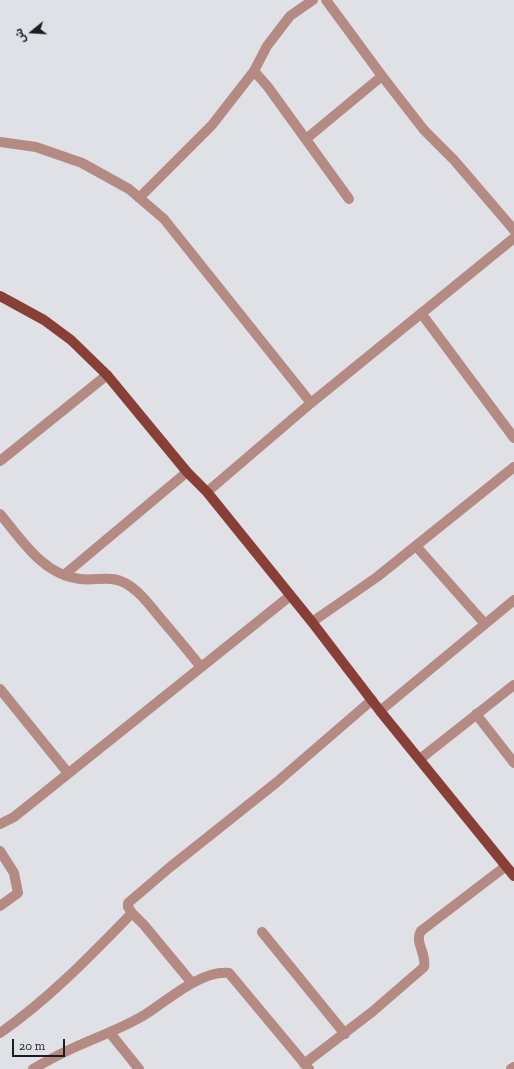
<!DOCTYPE html>
<html>
<head>
<meta charset="utf-8">
<style>
  body { margin:0 }
  #map { position:relative; width:514px; height:1069px; overflow:hidden; background:#dfe1e7; font-family:"Zilla Slab","Noto Sans Arabic",serif }
  canvas { display:block }
  .north { position:absolute; left:12px; top:12px; width:40px; height:40px; -webkit-text-stroke:3px #dfe1e7; paint-order:stroke; rotate:252deg; font-size:11px; font-weight:700; line-height:16px; text-align:center; color:#1c1d1f }
  .north::after { content:''; display:block; margin:auto; width:14px; height:18px; background:#1c1d1f; clip-path:polygon(50% 0,100% 100%,50% 72%,0 100%) }
  .scale { position:absolute; left:12px; top:1039px; width:53px; height:18px; box-sizing:border-box; border:2px solid #1c1d1f; border-top:0; padding-left:5px; font-size:12px; line-height:14px; white-space:nowrap; color:#1c1d1f; -webkit-text-stroke:3px #dfe1e7; paint-order:stroke }
</style>
</head>
<body>
<div id="map">
<canvas width="514" height="1069"></canvas>
<div class="north">ش</div>
<div class="scale">20 m</div>
</div>
<script>
const context = document.querySelector('canvas').getContext('2d');
context.lineJoin = 'round';
function strokePath(path, color, width, dash) {
  context.strokeStyle = color;
  context.lineWidth = width;
  context.lineCap = dash ? 'butt' : 'round';
  context.setLineDash(dash || []);
  context.stroke(path);
}
strokePath(new Path2D(`
  M 326,0 L 382,76 L 424,130 L 454,160 L 514,230
  M 254,71 L 268,87 L 349,199
  M 306,139 L 382,76
  M 0,142 L 36,147 L 82,163 L 129,189 L 164,219 L 311,403
  M 139,198 L 212,125 L 254,71 L 267,46 L 290,16 L 313,0
  M 421,313 L 514,438
  M 0,461 L 107,375
  M 207,492 L 311,403 L 514,238
  M 0,514 C 22,540 43,575 80,579 C 96,581 111,575 125,583 C 140,591 151,607 162,620 C 175,635 188,651 201,667
  M 416,546 L 485,624
  M 64,575 L 187,472
  M 312,622 L 377,577 L 514,467
  M 0,689 L 68,773
  M 380,711 L 514,600
  M 476,714 L 514,763
  M 420,759 L 514,685
  M 0,824 L 14,817 L 290,596
  M 0,851 L 14,873 L 18,893 L 0,906
  M 132,913 L 128,907 L 128,903 L 169,868 L 277,782 L 372,700
  M 262,932 L 345,1034
  M 0,1033 C 50,998 90,956 132,913 L 144,925 L 192,983
  M 110,1033 L 139,1069
  M 304,1064 L 372,1012 L 424,967 C 427,954 414,942 421,931 L 506,866
  M 33,1069 C 45,1062 58,1055 71,1049 C 96,1037 122,1029 146,1014 C 168,1000 201,970 229,973 L 309,1069
  M 511,1069 L 514,1067`), '#b58a83', 10);
strokePath(new Path2D(`
  M 0,296 L 44,320 L 71,340 L 107,375 L 187,472 L 207,492 L 312,622 L 380,711 L 514,876`), '#883f36', 10);
</script>
</body>
</html>
